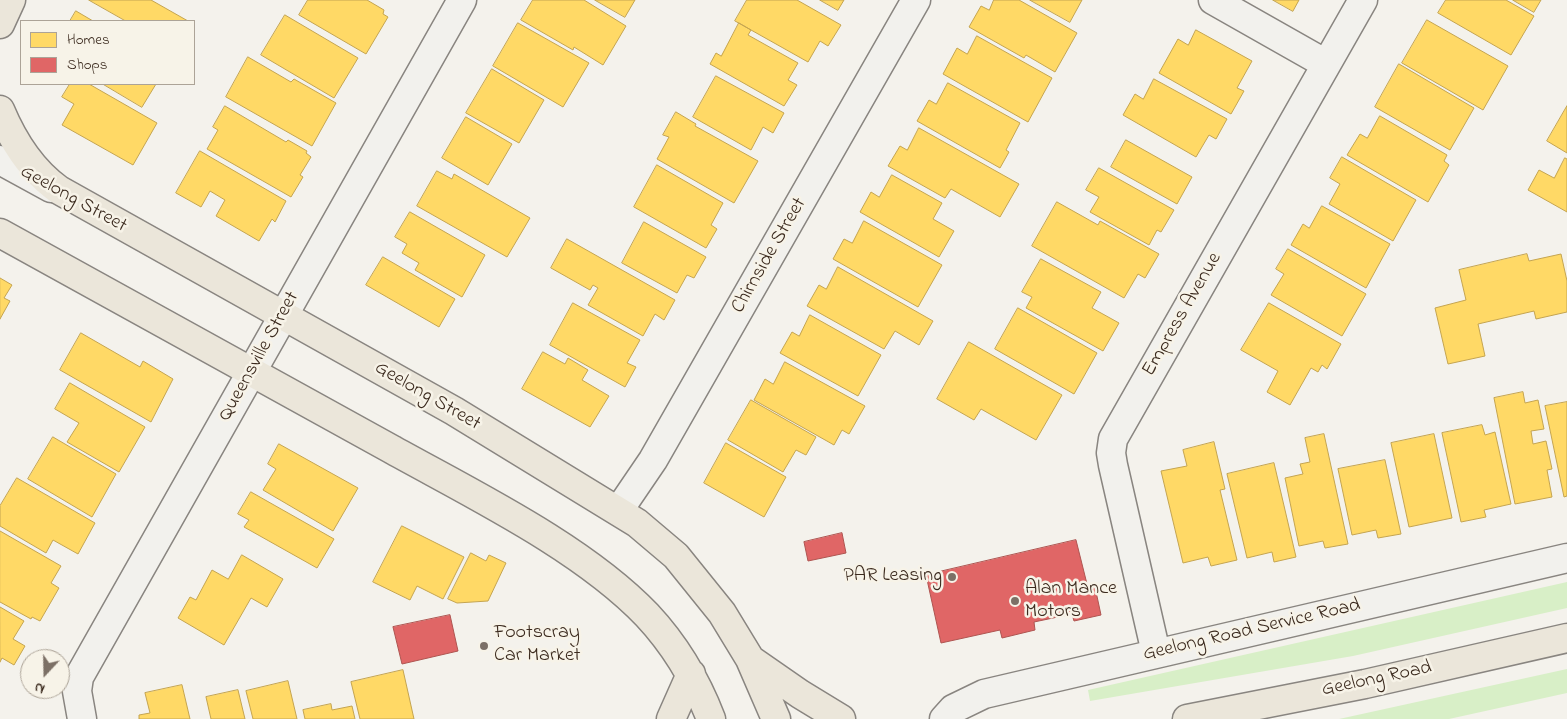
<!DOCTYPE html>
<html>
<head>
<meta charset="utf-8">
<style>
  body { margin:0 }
  #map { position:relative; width:1567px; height:719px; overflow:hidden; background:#f4f2ec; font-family:"Indie Flower",sans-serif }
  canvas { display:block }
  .legend { position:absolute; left:20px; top:20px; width:175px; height:65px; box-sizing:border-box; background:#f7f3e8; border:1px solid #aca397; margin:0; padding:6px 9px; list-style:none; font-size:15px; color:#3b2a1e }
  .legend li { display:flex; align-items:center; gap:10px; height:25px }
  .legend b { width:25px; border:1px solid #aca397 }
  .north { position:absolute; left:20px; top:649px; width:50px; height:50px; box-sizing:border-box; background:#f7f3e8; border:1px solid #aca397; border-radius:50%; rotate:201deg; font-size:14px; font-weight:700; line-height:20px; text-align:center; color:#3b2a1e }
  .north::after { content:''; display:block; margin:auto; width:18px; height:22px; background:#7c7066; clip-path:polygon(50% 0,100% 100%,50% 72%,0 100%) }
</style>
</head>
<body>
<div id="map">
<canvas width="1567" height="719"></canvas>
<ul class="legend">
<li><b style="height:14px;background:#ffd966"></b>Homes</li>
<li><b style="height:14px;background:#e06666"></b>Shops</li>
</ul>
<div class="north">N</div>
</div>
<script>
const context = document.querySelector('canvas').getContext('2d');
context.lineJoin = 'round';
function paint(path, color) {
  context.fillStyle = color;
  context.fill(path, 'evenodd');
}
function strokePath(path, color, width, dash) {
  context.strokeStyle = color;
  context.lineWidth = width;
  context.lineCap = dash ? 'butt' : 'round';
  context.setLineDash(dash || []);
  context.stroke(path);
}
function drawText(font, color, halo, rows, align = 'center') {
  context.font = font + ' "Indie Flower",sans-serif';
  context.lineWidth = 5;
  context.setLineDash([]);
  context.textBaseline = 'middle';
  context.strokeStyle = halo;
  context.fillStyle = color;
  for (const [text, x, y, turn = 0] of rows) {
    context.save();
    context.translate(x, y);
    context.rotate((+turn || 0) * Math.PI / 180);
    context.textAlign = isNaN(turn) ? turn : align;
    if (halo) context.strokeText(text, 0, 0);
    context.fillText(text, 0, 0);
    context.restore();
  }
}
paint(new Path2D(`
  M 1567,582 L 1567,608 L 1353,656 L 1090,701 L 1088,690 Z
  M 1567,669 L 1567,693 L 1449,719 L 1339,719 Z`), '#d8efc7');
const homes = new Path2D(`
  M 89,0 L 151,0 L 188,21 L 126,21 Z
  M 308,0 L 367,0 L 384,10 L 383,14 L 388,17 L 366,54 L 299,15 Z
  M 533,0 L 584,0 L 626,26 L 603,65 L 574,47 L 573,50 L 521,20 Z
  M 595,0 L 635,0 L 625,17 Z
  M 747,0 L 797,0 L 841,25 L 828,46 L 820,41 L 808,62 L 735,21 Z
  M 820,0 L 844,0 L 838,10 Z
  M 994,0 L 1019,0 L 1077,33 L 1055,72 L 1026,55 L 1024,58 L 969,27 L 981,6 L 989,10 Z
  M 1030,0 L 1082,0 L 1070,22 Z
  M 1273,0 L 1299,0 L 1293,11 Z
  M 1446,0 L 1506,0 L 1534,16 L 1511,55 L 1438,13 Z
  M 1513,0 L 1541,0 L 1534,12 Z
  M 76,11 L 93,21 L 70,21 Z
  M 285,15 L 358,58 L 334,98 L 261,55 Z
  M 1427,20 L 1508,66 L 1483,110 L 1402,63 Z
  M 518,23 L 589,63 L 563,107 L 493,66 Z
  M 739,23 L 751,30 L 748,35 L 798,63 L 788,80 L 797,85 L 784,106 L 710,64 L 716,53 L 721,56 Z
  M 1196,30 L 1252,61 L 1237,88 L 1244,91 L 1231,114 L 1159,73 L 1178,39 L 1188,45 Z
  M 977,36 L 1052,78 L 1028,122 L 943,74 L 957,48 L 967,54 Z
  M 248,57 L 291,82 L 294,79 L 336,103 L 312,146 L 226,97 Z
  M 1399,64 L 1474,108 L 1450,150 L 1375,107 Z
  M 492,69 L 544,100 L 519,143 L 466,113 Z
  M 716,76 L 784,113 L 773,133 L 763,127 L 751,150 L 693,117 Z
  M 1154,79 L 1227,119 L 1216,139 L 1209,135 L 1196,157 L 1123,115 L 1135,94 L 1143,99 Z
  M 948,83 L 1020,123 L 1006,150 L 1009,152 L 1000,168 L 917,121 L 929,100 L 936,104 Z
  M 70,84 L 89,84 L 157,123 L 133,165 L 62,125 L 74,104 L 62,97 Z
  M 103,84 L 156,84 L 142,107 Z
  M 225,106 L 286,142 L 288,140 L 307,151 L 306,153 L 311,157 L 300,175 L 303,177 L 291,197 L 207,149 L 218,130 L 213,127 Z
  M 1567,106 L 1567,153 L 1547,141 Z
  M 676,112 L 696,124 L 695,126 L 758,161 L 734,203 L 657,159 L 669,137 L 663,135 Z
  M 1380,116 L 1447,155 L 1444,161 L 1449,165 L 1428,202 L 1347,155 L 1360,134 L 1367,138 Z
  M 466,117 L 512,144 L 488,185 L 442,158 Z
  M 919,128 L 1019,184 L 1000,217 L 951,189 L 945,198 L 888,166 L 900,146 L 907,150 Z
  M 1126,140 L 1192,177 L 1177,204 L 1111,167 Z
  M 200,151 L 286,201 L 275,222 L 272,219 L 259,241 L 216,216 L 225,200 L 210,191 L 201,207 L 176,193 Z
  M 1342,157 L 1416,200 L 1393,241 L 1329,204 L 1340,184 L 1330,178 Z
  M 1565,158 L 1567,159 L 1567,212 L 1528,190 L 1539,170 L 1554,178 Z
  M 657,165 L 723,203 L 711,225 L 717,229 L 706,248 L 634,207 Z
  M 1099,168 L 1174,210 L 1161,232 L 1157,230 L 1149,245 L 1090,212 L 1099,197 L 1086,190 Z
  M 437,171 L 452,179 L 454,174 L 530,218 L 507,257 L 417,206 Z
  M 892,175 L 942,203 L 933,219 L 954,231 L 939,257 L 860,212 L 871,192 L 879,197 Z
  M 1057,202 L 1098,225 L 1100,221 L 1159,254 L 1145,278 L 1138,274 L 1124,298 L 1032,246 Z
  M 1322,206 L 1390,244 L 1366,288 L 1291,245 L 1303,224 L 1309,228 Z
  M 410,212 L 485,255 L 462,297 L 415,270 L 419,263 L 402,253 L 407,244 L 395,237 Z
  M 864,221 L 942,265 L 918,307 L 833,259 L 844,239 L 852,243 Z
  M 644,222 L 706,257 L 694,278 L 687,275 L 677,293 L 622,263 Z
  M 567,239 L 675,300 L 664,320 L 655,314 L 643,336 L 588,305 L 598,288 L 593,285 L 590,290 L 551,268 Z
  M 1288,249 L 1366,294 L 1342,336 L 1271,295 L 1284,274 L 1276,269 Z
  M 1527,254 L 1529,261 L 1561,254 L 1567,281 L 1567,312 L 1536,319 L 1534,311 L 1478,324 L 1485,356 L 1448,364 L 1435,308 L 1466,300 L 1459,270 Z
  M 383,257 L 455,299 L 439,327 L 366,285 Z
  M 1041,259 L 1101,292 L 1092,308 L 1119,323 L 1103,351 L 1026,308 L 1032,297 L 1022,292 Z
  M 838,267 L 933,321 L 919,345 L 895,331 L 884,349 L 807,306 L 819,285 L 826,289 Z
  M 0,278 L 12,285 L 4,298 L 10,301 L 0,319 Z
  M 573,303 L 640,340 L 627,363 L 636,367 L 625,387 L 550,345 Z
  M 1269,303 L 1341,344 L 1327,369 L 1322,365 L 1318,372 L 1311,368 L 1290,405 L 1267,392 L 1278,371 L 1241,350 Z
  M 1018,308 L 1097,353 L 1074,394 L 995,349 Z
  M 810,315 L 881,355 L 858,396 L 780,353 L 792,332 L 799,336 Z
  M 81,333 L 140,367 L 143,361 L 173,379 L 151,422 L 60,370 Z
  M 969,342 L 1062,395 L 1036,440 L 981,409 L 974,420 L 937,399 Z
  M 543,352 L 565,364 L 568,358 L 588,370 L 582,380 L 609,396 L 590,427 L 522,389 Z
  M 785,362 L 865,406 L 849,434 L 842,430 L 834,445 L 754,400 L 765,379 L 773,384 Z
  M 70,383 L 145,427 L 119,472 L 67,442 L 79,423 L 55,409 Z
  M 1523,392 L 1525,403 L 1538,400 L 1544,429 L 1531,431 L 1533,444 L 1546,441 L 1552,469 L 1547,470 L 1552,497 L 1515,504 L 1494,398 Z
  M 751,400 L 816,437 L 806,455 L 796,450 L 783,472 L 728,440 Z
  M 1567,402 L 1567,496 L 1564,497 L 1545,406 Z
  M 1482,425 L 1485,435 L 1495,432 L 1511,504 L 1484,510 L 1486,517 L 1461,522 L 1442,433 Z
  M 1324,434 L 1348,544 L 1325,548 L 1323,541 L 1299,546 L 1285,478 L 1303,474 L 1300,464 L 1310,462 L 1305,438 Z
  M 1434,434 L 1452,518 L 1409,527 L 1391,443 Z
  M 53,437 L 116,474 L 92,517 L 28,479 Z
  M 1214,442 L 1225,489 L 1220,490 L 1237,560 L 1211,566 L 1208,557 L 1183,563 L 1161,471 L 1187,466 L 1183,450 Z
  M 726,443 L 786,477 L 764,517 L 704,483 Z
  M 279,444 L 358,488 L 333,531 L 263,490 L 276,469 L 268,464 Z
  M 1385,460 L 1401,534 L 1378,538 L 1376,530 L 1352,535 L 1338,469 Z
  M 1274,463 L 1296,557 L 1274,562 L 1272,552 L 1247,558 L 1227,474 Z
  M 17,478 L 95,523 L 78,554 L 53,540 L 46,553 L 0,526 L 0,506 Z
  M 251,492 L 334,539 L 317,568 L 244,527 L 249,520 L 238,514 Z
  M 402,526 L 464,557 L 443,599 L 417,586 L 410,600 L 373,582 Z
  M 0,531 L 61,566 L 51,583 L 59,588 L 40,621 L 32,617 L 31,619 L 0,602 Z
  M 471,553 L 486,561 L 489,555 L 506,563 L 488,601 L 457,603 L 448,599 Z
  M 242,555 L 283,579 L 267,607 L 251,598 L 224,645 L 178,618 L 190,597 L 196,600 L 212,570 L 228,579 Z
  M 0,607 L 24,621 L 13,639 L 25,646 L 14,665 L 2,658 L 0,662 Z
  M 403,670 L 414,719 L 360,719 L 351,682 Z
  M 288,681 L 297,719 L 253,719 L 246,691 Z
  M 182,685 L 190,719 L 139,719 L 139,715 L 150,713 L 145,693 Z
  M 238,690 L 245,719 L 211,719 L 206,697 Z
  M 331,704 L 332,710 L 352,706 L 355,719 L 305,719 L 303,710 Z`);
paint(homes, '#ffd966');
strokePath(homes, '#c4a450', 1);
const shops = new Path2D(`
  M 842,533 L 846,553 L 808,561 L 804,542 Z
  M 1076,540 L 1088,588 L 1095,587 L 1101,615 L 1074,621 L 1072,614 L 1034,622 L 1035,630 L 1002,638 L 1000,630 L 941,643 L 926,575 Z
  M 450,615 L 458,651 L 402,664 L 393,627 Z`);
paint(shops, '#e06666');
strokePath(shops, '#ae5450', 1);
const minor = new Path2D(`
  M 1213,0 L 1326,64
  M 619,510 L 653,460 L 916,0
  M 1156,653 L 1113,465 L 1111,453 L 1113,439 L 1363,0
  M 82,719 L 77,691 L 79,677 L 462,0
  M 944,719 L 953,709 L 984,694 L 1567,558`);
const tertiary = new Path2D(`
  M 0,160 L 51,188`);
const primary = new Path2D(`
  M 0,24 L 11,0
  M 0,110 C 13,141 31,170 59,190 L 454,411 L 637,523 L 676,556 L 722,613 L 750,659 L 776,719
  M 0,233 C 131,306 262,378 393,450 C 474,495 583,548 647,615 C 676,646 696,680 711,719
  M 751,660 L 800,694 L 841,719
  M 671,719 L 691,674`);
const trunk = new Path2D(`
  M 1187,719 L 1365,684 L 1567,638`);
strokePath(minor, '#898580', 31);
strokePath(tertiary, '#898580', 31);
strokePath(primary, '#898580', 31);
strokePath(trunk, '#898580', 31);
strokePath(minor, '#f2f1ed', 28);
strokePath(tertiary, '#f2f1ed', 28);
strokePath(primary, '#ebe6da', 28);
strokePath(trunk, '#ebe6da', 28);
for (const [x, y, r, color] of [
  [952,577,5,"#7c7066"],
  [1015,601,5,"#7c7066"],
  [484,646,5,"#7c7066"]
]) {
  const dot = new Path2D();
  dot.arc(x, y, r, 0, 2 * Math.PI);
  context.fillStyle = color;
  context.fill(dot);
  strokePath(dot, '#f7f3e8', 2);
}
drawText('20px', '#3b2a1e', '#f7f3e8', [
  ["Geelong Street",73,200,29],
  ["Chirnside Street",770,256,-60],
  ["Empress Avenue",1183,315,-60],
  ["Queensville Street",260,357,-61],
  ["Geelong Street",427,397,30],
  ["Geelong Road Service Road",1252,631,-13],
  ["Geelong Road",1377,680,-12]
]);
drawText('20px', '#3b2a1e', '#f7f3e8', [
  ["PAR Leasing",942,577,"right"],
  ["Alan Mance",1025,590],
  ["Motors",1025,613],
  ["Footscray",494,634],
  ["Car Market",494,657]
], 'left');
</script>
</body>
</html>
